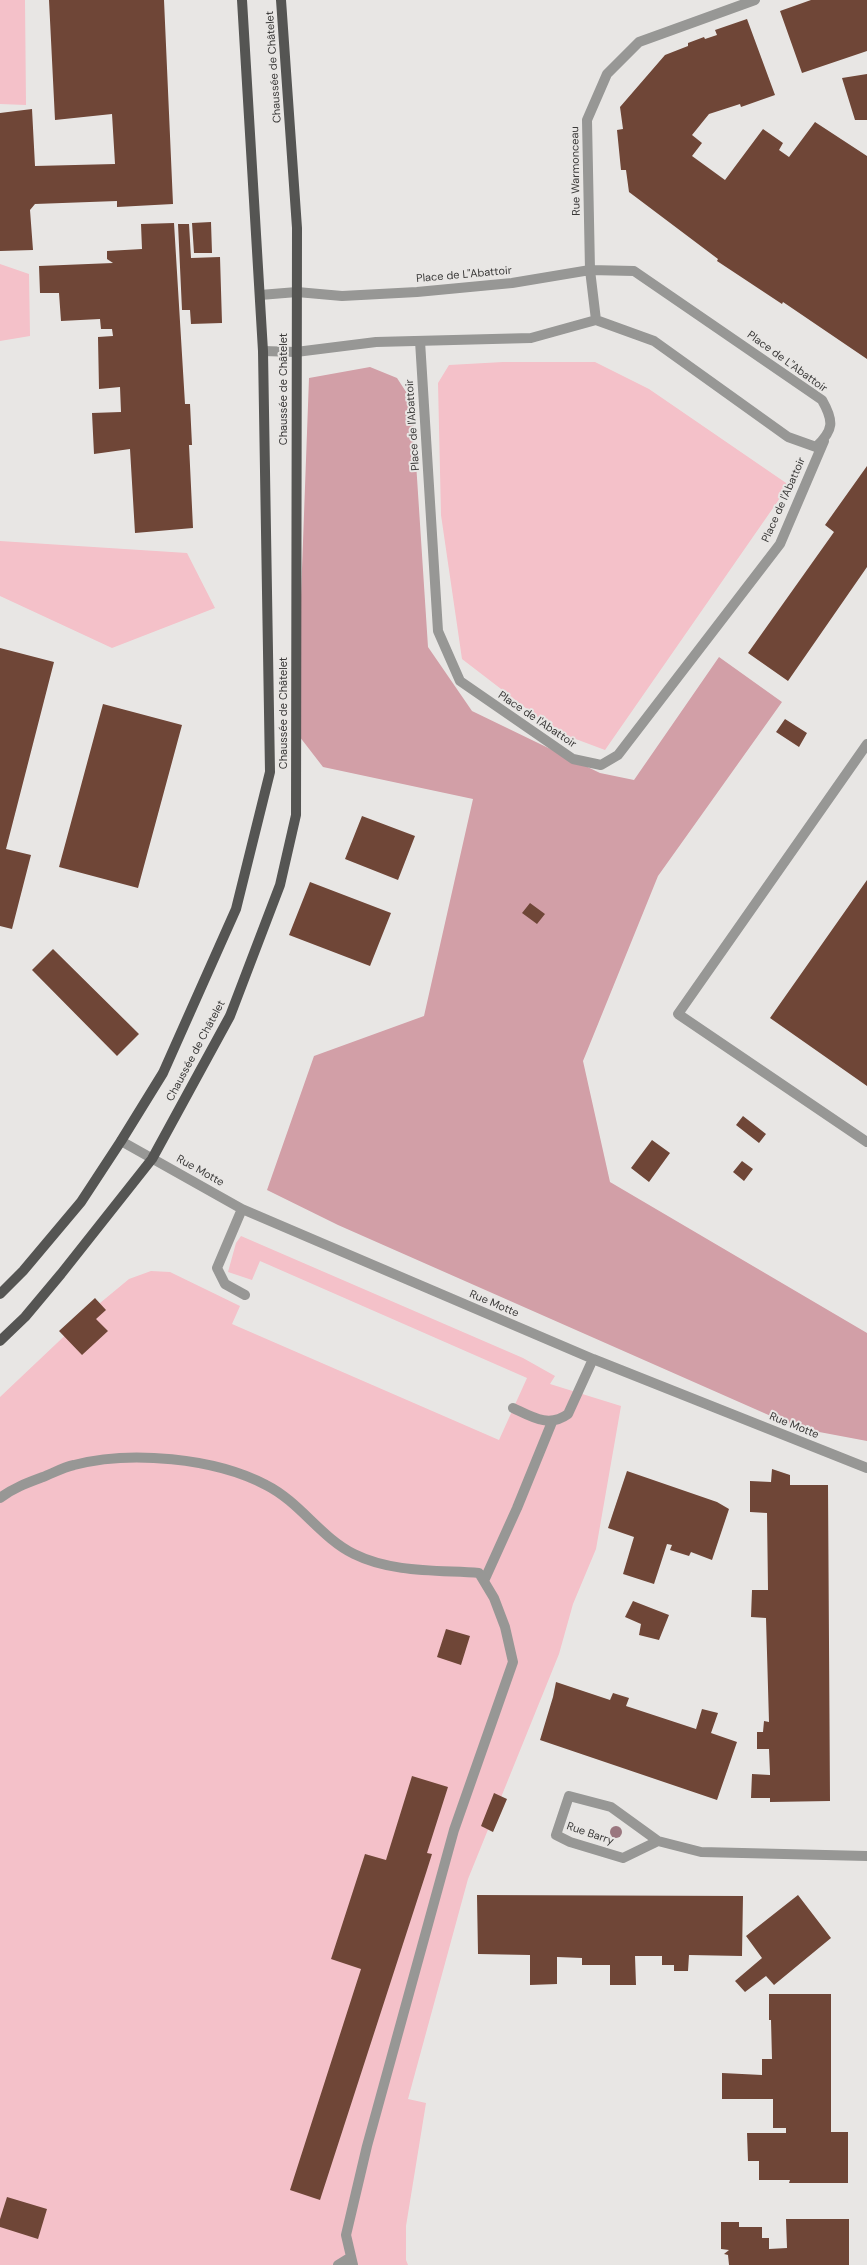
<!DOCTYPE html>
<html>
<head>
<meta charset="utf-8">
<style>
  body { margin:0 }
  canvas { display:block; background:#e8e6e4 }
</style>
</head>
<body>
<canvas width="867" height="2265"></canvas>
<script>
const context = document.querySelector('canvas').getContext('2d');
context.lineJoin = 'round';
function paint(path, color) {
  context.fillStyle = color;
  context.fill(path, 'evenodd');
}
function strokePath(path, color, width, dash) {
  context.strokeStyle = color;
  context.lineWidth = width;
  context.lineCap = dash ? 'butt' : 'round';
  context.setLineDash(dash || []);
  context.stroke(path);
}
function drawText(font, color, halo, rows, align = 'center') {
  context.font = font + ' "DM Sans",sans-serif';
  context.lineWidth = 4;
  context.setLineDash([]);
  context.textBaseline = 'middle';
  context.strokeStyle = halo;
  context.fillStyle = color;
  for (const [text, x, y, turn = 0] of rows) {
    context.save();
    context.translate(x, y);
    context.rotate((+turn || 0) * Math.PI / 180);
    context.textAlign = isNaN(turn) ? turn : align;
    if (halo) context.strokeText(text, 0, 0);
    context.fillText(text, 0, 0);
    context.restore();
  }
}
paint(new Path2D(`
  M 0,0 L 25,0 L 26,105 L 0,104 Z
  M 0,264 L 29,274 L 30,336 L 0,341 Z
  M 503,362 L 595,362 L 649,389 L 789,485 L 605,750 L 557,732 L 462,659 L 441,515 L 438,383 L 449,365 Z
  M 0,541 L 187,553 L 215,608 L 112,648 L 0,596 Z
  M 241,1236 L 523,1358 L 555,1376 L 550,1384 L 621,1406 L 596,1549 L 573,1604 L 559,1654 L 468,1879 L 408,2099 L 426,2103 L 406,2226 L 406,2260 L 408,2265 L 0,2265 L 0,1397 L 94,1308 L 129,1279 L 151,1271 L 170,1272 L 240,1306 L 232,1324 L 499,1440 L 527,1378 L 260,1261 L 252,1280 L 228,1272 L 236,1243 Z`), '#f4c1c9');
paint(new Path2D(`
  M 370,367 L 397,378 L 412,401 L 428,647 L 472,711 L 600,773 L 634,780 L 719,657 L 782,702 L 658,876 L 583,1061 L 610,1182 L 867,1333 L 867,1441 L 798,1428 L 338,1225 L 267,1190 L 314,1056 L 424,1016 L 473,799 L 323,767 L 296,732 L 309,378 Z`), '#d29fa7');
paint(new Path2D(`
  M 49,0 L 164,0 L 173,204 L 117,207 L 117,201 L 35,204 L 30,210 L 33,250 L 0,251 L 0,113 L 32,109 L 35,166 L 115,164 L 112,114 L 55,120 Z
  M 811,0 L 867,0 L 867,51 L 802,73 L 780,11 Z
  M 747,19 L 775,95 L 741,107 L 740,104 L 709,114 L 692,135 L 702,143 L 692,156 L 725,180 L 763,129 L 783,143 L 779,150 L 789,157 L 815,122 L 867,156 L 867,359 L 783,302 L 782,304 L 717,261 L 718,259 L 629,192 L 626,170 L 621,170 L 617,130 L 623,129 L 620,107 L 665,55 L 688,46 L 688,43 L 704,37 L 705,39 L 717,35 L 715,30 Z
  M 867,74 L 867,120 L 855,120 L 842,78 Z
  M 211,222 L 212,253 L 194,253 L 192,223 Z
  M 174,223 L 185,404 L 190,404 L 192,445 L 189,445 L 193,528 L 135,533 L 130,449 L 94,454 L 92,413 L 121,412 L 120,387 L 99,389 L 98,337 L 113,336 L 112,329 L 101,329 L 100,319 L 61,321 L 59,293 L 40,293 L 39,266 L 113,263 L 107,259 L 107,251 L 142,249 L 141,224 Z
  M 178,224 L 189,224 L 191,258 L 220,257 L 222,323 L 191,324 L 190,310 L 182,310 Z
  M 867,466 L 867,567 L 788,681 L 748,653 L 834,532 L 825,525 Z
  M 0,648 L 54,662 L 6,849 L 31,855 L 12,929 L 0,926 Z
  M 103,704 L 182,725 L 138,888 L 59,867 Z
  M 785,719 L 807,733 L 799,747 L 776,732 Z
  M 362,816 L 415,836 L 398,880 L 345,859 Z
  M 867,880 L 867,1086 L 770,1018 Z
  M 310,882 L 391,913 L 370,966 L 289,935 Z
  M 530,903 L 545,914 L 537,924 L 522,913 Z
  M 53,949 L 139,1034 L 117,1056 L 32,970 Z
  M 743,1116 L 766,1134 L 759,1143 L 736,1125 Z
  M 652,1140 L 670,1153 L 649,1182 L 631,1168 Z
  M 742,1161 L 753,1169 L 744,1181 L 733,1172 Z
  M 95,1298 L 106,1310 L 96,1319 L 108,1331 L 82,1355 L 59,1331 Z
  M 772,1469 L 790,1475 L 790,1485 L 828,1485 L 830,1801 L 770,1802 L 770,1798 L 751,1798 L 752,1774 L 770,1775 L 770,1773 L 769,1749 L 757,1749 L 757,1732 L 763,1732 L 764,1721 L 769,1722 L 766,1618 L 751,1617 L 752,1590 L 768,1590 L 767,1513 L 750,1512 L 750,1481 L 771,1482 Z
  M 627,1471 L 717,1502 L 729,1509 L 712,1560 L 691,1552 L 689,1556 L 670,1550 L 672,1545 L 667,1544 L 654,1584 L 623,1574 L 634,1537 L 608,1528 Z
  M 633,1601 L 669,1615 L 659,1640 L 639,1635 L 641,1624 L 625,1617 Z
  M 446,1629 L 470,1636 L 461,1665 L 437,1657 Z
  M 556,1682 L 610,1700 L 613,1693 L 629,1698 L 626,1706 L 696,1729 L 702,1709 L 718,1713 L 711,1733 L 737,1742 L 717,1800 L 540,1740 L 553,1697 Z
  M 412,1776 L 448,1787 L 427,1853 L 432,1854 L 426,1873 L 320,2200 L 290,2190 L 361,1969 L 331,1959 L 365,1854 L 386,1860 Z
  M 494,1793 L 507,1799 L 493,1832 L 481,1826 Z
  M 477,1895 L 743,1896 L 742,1956 L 689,1955 L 688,1971 L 674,1971 L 674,1965 L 662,1965 L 662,1956 L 635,1956 L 636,1985 L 610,1985 L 610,1965 L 582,1965 L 582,1958 L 557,1957 L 557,1984 L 530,1985 L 530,1955 L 478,1954 Z
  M 798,1895 L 831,1938 L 774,1985 L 766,1976 L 745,1992 L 735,1981 L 762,1958 L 746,1936 Z
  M 769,1994 L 831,1994 L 831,2132 L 848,2132 L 848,2183 L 789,2183 L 790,2180 L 759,2180 L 759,2161 L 748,2161 L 747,2133 L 786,2133 L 786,2128 L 773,2128 L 773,2099 L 722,2099 L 722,2073 L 762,2075 L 762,2059 L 772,2059 L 771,2020 L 769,2020 Z
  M 7,2197 L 47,2209 L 38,2239 L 0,2227 L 0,2219 Z
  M 786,2219 L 849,2219 L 849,2265 L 729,2265 L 728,2255 L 724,2254 L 729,2250 L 721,2249 L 721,2222 L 739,2222 L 739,2227 L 762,2227 L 762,2238 L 769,2238 L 769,2249 L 787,2248 Z`), '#6f4637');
strokePath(new Path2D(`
  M 260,295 L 297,292 L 342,296 L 417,292 L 512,283 L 590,270 L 634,271 L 822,400 C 834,421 834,430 816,447 L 788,437 L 654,341 L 596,320 L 531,338 L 376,342 L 296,352 L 263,351
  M 596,320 L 590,270 L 587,120 L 607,74 L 639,42 L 755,0
  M 420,341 L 438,631 L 460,681 L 573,759 L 601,765 L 618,755 L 780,544 L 824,441
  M 867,744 L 678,1014 L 867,1142
  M 121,1141 L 242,1209 L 593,1359 L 867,1468
  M 242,1209 L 217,1268 L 225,1284 L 245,1295
  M 513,1408 C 532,1417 549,1428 568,1414 L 593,1359
  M 0,1498 C 13,1488 27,1483 43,1477 C 53,1473 64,1467 74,1465 C 130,1450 215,1458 266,1485 C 300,1502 321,1538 354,1554 C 392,1573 439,1570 479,1573 L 494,1598 L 505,1627 L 513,1662 L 454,1830 L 367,2146 L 346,2235 L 353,2265
  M 484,1581 L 517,1508 L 552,1422
  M 569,1796 L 611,1807 L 658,1841 L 623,1858 L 570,1842 L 556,1835 Z
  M 658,1841 L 701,1852 L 867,1856
  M 338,2265 L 351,2257`), '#979795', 10);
strokePath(new Path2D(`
  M 0,1294 L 23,1271 L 81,1202 L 121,1141 L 163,1073 L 236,909 L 270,772 L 263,351 L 242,0
  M 0,1341 L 25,1317 L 61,1274 L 152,1159 L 230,1016 L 280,885 L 296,815 L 297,228 L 281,0`), '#555553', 10);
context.fillStyle = '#9a777f';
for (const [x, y] of [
  [616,1832]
]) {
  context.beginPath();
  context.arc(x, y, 6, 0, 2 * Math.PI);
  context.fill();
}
drawText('11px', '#3a3938', '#e8e6e4', [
  ["Chaussée de Châtelet",274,67,-94],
  ["Rue Warmonceau",576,171,-91],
  ["Place de L\"Abattoir",464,275,-5],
  ["Place de L\"Abattoir",787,362,36],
  ["Chaussée de Châtelet",284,389,-90],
  ["Place de l'Abattoir",413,425,-94],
  ["Place de l'Abattoir",784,500,-66],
  ["Chaussée de Châtelet",284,713,-90],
  ["Place de l'Abattoir",537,720,34],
  ["Chaussée de Châtelet",196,1051,-62],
  ["Rue Motte",200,1171,29],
  ["Rue Motte",494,1304,23],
  ["Rue Motte",794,1426,22],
  ["Rue Barry",590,1834,19]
]);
</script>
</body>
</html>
